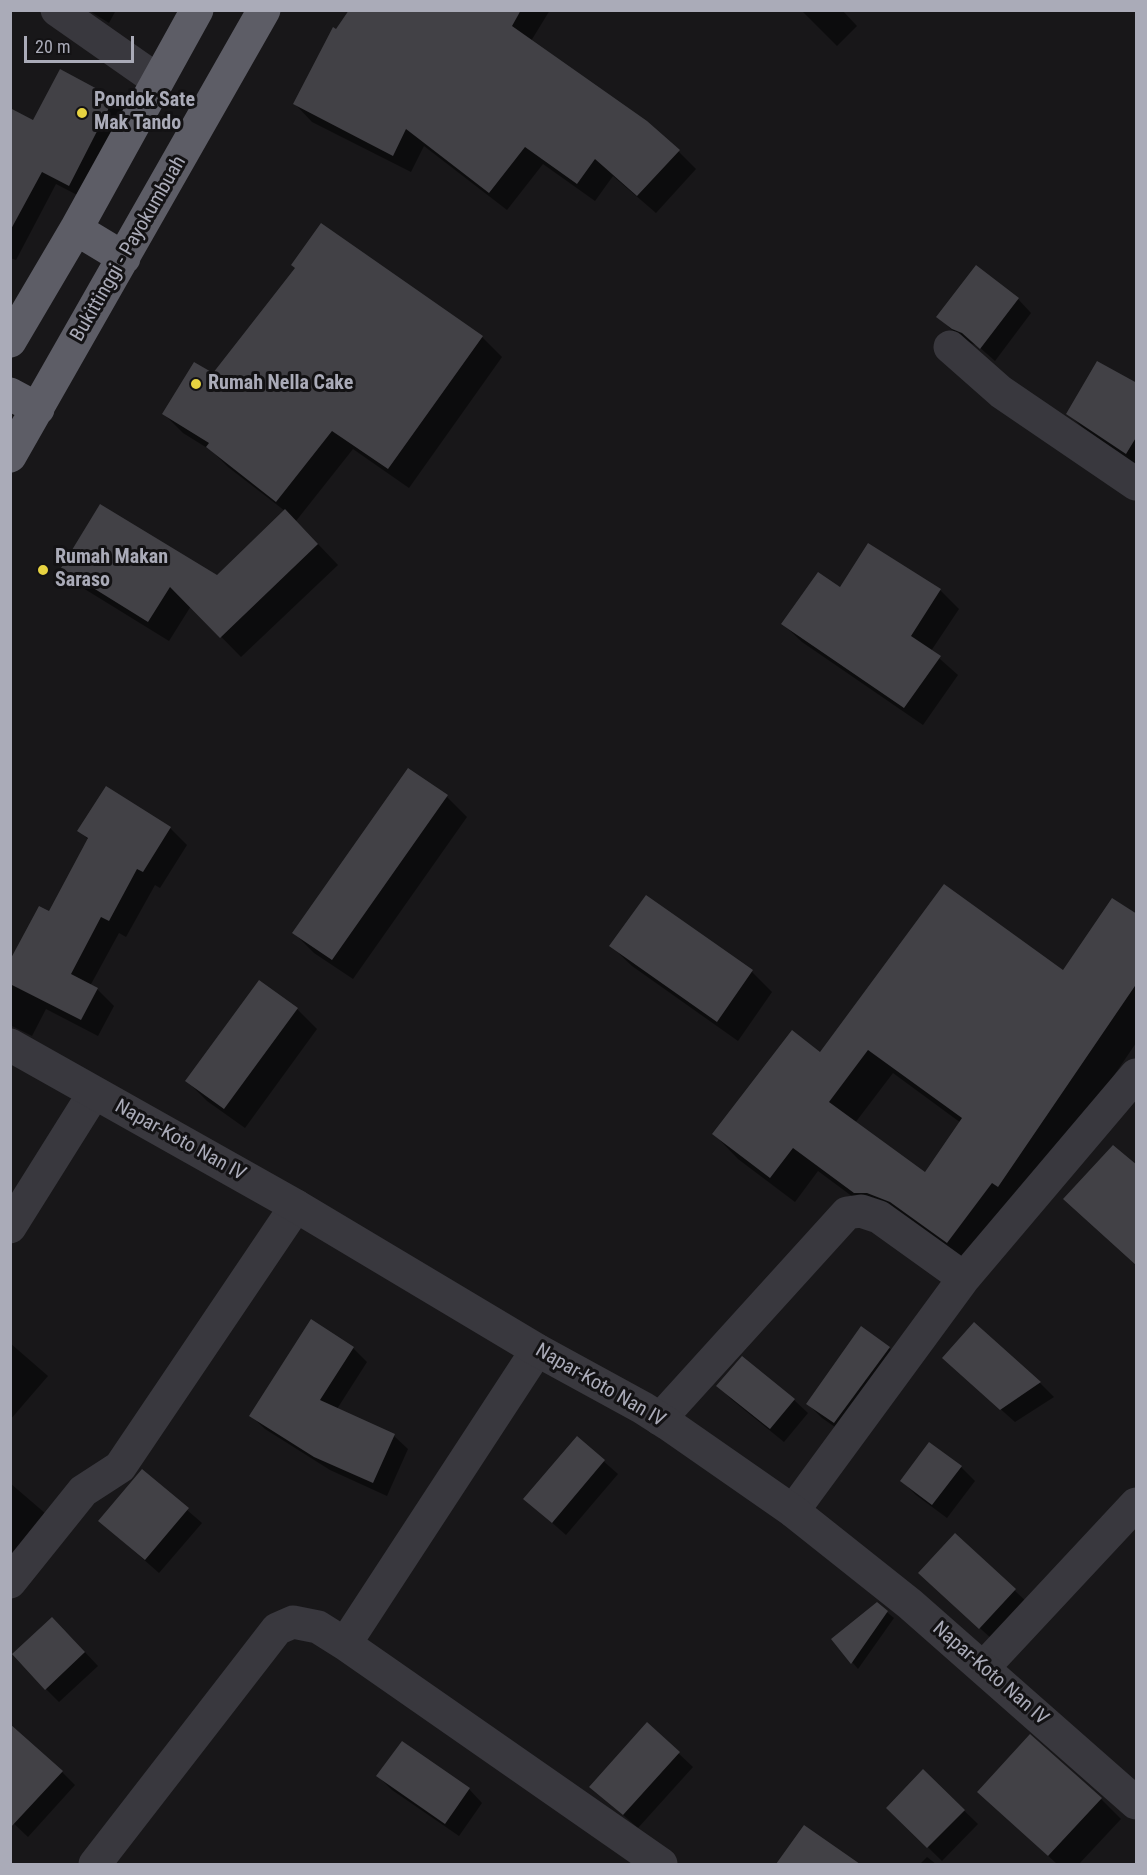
<!DOCTYPE html>
<html>
<head>
<meta charset="utf-8">
<style>
  body { margin:0 }
  #map { position:relative; width:1147px; height:1875px; overflow:hidden; background:#181719; font-family:"Roboto Condensed",sans-serif }
  canvas { display:block }
  .frame { position:absolute; inset:0; border:12px solid #aaabb8; pointer-events:none }
  .scale { position:absolute; left:24px; top:36px; width:110px; height:27px; box-sizing:border-box; border:3px solid #aaabb8; border-top:0; padding-left:8px; font-size:18px; line-height:21px; white-space:nowrap; color:#aaabb8; -webkit-text-stroke:4px #131214; paint-order:stroke }
</style>
</head>
<body>
<div id="map">
<canvas width="1147" height="1875"></canvas>
<div class="frame"></div>
<div class="scale">20 m</div>
</div>
<script>
const context = document.querySelector('canvas').getContext('2d');
context.lineJoin = 'round';
function paint(path, color) {
  context.fillStyle = color;
  context.fill(path, 'evenodd');
}
function strokePath(path, color, width, dash) {
  context.strokeStyle = color;
  context.lineWidth = width;
  context.lineCap = dash ? 'butt' : 'round';
  context.setLineDash(dash || []);
  context.stroke(path);
}
function drawText(font, color, halo, rows, align = 'center') {
  context.font = font + ' "Roboto Condensed",sans-serif';
  context.lineWidth = 6;
  context.setLineDash([]);
  context.textBaseline = 'middle';
  context.strokeStyle = halo;
  context.fillStyle = color;
  for (const [text, x, y, turn = 0] of rows) {
    context.save();
    context.translate(x, y);
    context.rotate((+turn || 0) * Math.PI / 180);
    context.textAlign = isNaN(turn) ? turn : align;
    if (halo) context.strokeText(text, 0, 0);
    context.fillText(text, 0, 0);
    context.restore();
  }
}
paint(new Path2D(`
  M 88,10 L 116,10 L 109,23 Z
  M 351,10 L 550,10 L 531,41 L 678,151 L 696,169 L 656,213 L 613,176 L 595,201 L 543,164 L 507,210 L 424,146 L 411,172 L 312,122 L 295,104 L 337,31 Z
  M 804,10 L 842,10 L 857,26 L 837,46 L 803,12 Z
  M 60,71 L 113,99 L 127,113 L 83,198 L 56,184 L 16,260 L 10,258 L 10,109 L 34,122 Z
  M 297,269 L 482,337 L 502,357 L 409,488 L 353,449 L 296,521 L 338,565 L 241,657 L 191,606 L 169,641 L 83,588 L 63,568 L 217,577 L 285,511 L 228,467 L 212,451 L 183,433 L 164,414 L 213,375 Z
  M 1018,299 L 1031,313 L 995,361 L 978,346 L 968,342 L 952,330 L 938,317 Z
  M 1136,385 L 1136,465 L 1082,427 L 1068,413 Z
  M 869,545 L 940,590 L 959,609 L 931,651 L 958,675 L 923,725 L 802,642 L 783,624 L 840,589 Z
  M 107,788 L 170,828 L 187,845 L 160,888 L 155,885 L 126,937 L 119,933 L 90,986 L 97,989 L 114,1006 L 98,1036 L 46,1009 L 32,1036 L 10,1025 L 10,963 L 49,913 L 89,840 L 79,831 Z
  M 447,797 L 467,817 L 353,979 L 314,953 L 294,933 Z
  M 646,897 L 752,972 L 772,992 L 738,1041 L 632,966 L 611,946 Z
  M 1136,916 L 1136,1043 L 1023,1210 L 973,1266 L 880,1217 L 818,1171 L 795,1202 L 738,1159 L 714,1134 L 821,1054 L 1063,973 ZM 893,1073 L 961,1123 L 926,1174 L 855,1123 Z
  M 297,1009 L 317,1029 L 245,1128 L 207,1101 L 187,1081 Z
  M 312,1321 L 353,1348 L 367,1362 L 337,1409 L 394,1436 L 408,1449 L 387,1496 L 330,1470 L 265,1429 L 251,1416 Z
  M 974,1324 L 1040,1383 L 1054,1397 L 1015,1422 L 958,1371 Z
  M 10,1343 L 48,1376 L 10,1420 Z
  M 889,1348 L 903,1361 L 848,1436 L 822,1418 L 808,1404 Z
  M 718,1385 L 794,1400 L 808,1413 L 784,1442 L 731,1399 Z
  M 577,1438 L 618,1474 L 566,1535 L 525,1499 Z
  M 929,1444 L 961,1467 L 975,1481 L 947,1518 L 916,1495 L 902,1481 Z
  M 142,1471 L 202,1523 L 159,1573 L 100,1521 Z
  M 10,1483 L 46,1514 L 10,1560 Z
  M 955,1535 L 1029,1604 L 994,1641 L 934,1586 Z
  M 877,1604 L 894,1618 L 858,1669 L 833,1639 Z
  M 66,1632 L 98,1666 L 59,1702 L 46,1689 Z
  M 647,1724 L 693,1767 L 638,1828 L 591,1787 Z
  M 62,1772 L 75,1785 L 28,1837 L 10,1820 Z
  M 924,1772 L 978,1824 L 942,1861 L 888,1808 Z
  M 378,1776 L 469,1789 L 482,1803 L 459,1836 L 392,1790 Z
  M 979,1792 L 1101,1799 L 1121,1819 L 1079,1864 L 1057,1864 Z
  M 805,1827 L 844,1855 L 853,1864 L 778,1864 Z
  M 927,1857 L 936,1864 L 920,1864 Z`), '#0007');
paint(new Path2D(`
  M 349,10 L 521,10 L 512,26 L 647,121 L 680,150 L 637,196 L 595,159 L 577,184 L 525,147 L 489,193 L 406,129 L 393,156 L 293,104 L 333,27 L 336,29 Z
  M 60,69 L 114,98 L 69,186 L 42,172 L 10,231 L 10,108 L 33,120 Z
  M 321,223 L 483,336 L 388,469 L 332,431 L 276,502 L 206,447 L 209,443 L 162,414 L 194,362 L 213,373 L 295,268 L 291,265 Z
  M 976,265 L 1019,298 L 980,349 L 962,333 L 952,329 L 936,317 Z
  M 1097,361 L 1137,383 L 1137,436 L 1126,454 L 1066,414 Z
  M 100,504 L 217,575 L 285,509 L 318,544 L 220,638 L 170,587 L 148,622 L 61,568 Z
  M 868,543 L 941,589 L 911,636 L 941,656 L 904,708 L 781,624 L 818,572 L 840,587 Z
  M 408,768 L 448,795 L 332,960 L 292,933 Z
  M 106,786 L 171,827 L 143,872 L 137,869 L 109,921 L 101,917 L 71,974 L 98,988 L 81,1020 L 10,984 L 10,960 L 39,906 L 49,911 L 88,838 L 77,831 Z
  M 944,884 L 1063,970 L 1112,898 L 1137,914 L 1137,983 L 998,1187 L 992,1183 L 947,1243 L 890,1202 L 867,1193 L 854,1193 L 793,1148 L 770,1178 L 712,1134 L 792,1030 L 820,1052 ZM 868,1050 L 962,1118 L 925,1172 L 829,1102 Z
  M 646,895 L 753,970 L 717,1022 L 609,946 Z
  M 259,980 L 298,1008 L 224,1109 L 185,1081 Z
  M 1113,1145 L 1137,1165 L 1137,1266 L 1063,1199 Z
  M 311,1319 L 354,1347 L 320,1400 L 395,1434 L 373,1483 L 314,1457 L 249,1416 Z
  M 974,1322 L 1041,1382 L 1000,1410 L 942,1358 Z
  M 861,1326 L 890,1347 L 834,1423 L 806,1404 Z
  M 742,1356 L 795,1399 L 770,1429 L 716,1386 Z
  M 577,1436 L 605,1460 L 552,1523 L 523,1499 Z
  M 929,1442 L 962,1466 L 932,1505 L 900,1481 Z
  M 142,1469 L 189,1508 L 145,1560 L 98,1521 Z
  M 955,1533 L 1016,1589 L 979,1629 L 918,1573 Z
  M 877,1602 L 888,1611 L 851,1664 L 831,1639 Z
  M 52,1617 L 85,1652 L 45,1690 L 12,1654 Z
  M 647,1722 L 680,1752 L 623,1815 L 589,1787 Z
  M 10,1724 L 63,1771 L 10,1828 Z
  M 1030,1734 L 1102,1798 L 1048,1856 L 977,1792 Z
  M 402,1741 L 470,1788 L 445,1824 L 376,1776 Z
  M 923,1769 L 965,1810 L 927,1848 L 886,1808 Z
  M 804,1825 L 860,1864 L 776,1864 Z`), '#424146');
strokePath(new Path2D(`
  M 57,10 L 157,80
  M 950,347 L 1001,392 L 1136,484
  M 10,1227 L 94,1093
  M 660,1419 L 847,1213 L 861,1211 L 879,1217 L 964,1278
  M 793,1511 L 964,1278 L 1136,1075
  M 10,1582 L 83,1491 L 120,1467 L 296,1206
  M 345,1644 L 537,1350
  M 983,1668 L 1136,1504
  M 95,1864 L 277,1629 L 293,1622 L 318,1627 L 345,1644 L 661,1864`), '#39383e', 33);
strokePath(new Path2D(`
  M 10,1045 L 296,1206 L 537,1350 L 643,1408 L 668,1424 L 793,1511 L 910,1604 L 1136,1803`), '#39383e', 33);
strokePath(new Path2D(`
  M 76,229 L 124,258
  M 10,341 L 76,229 L 197,10
  M 10,394 L 38,409
  M 10,456 L 264,10`), '#5d5d66', 33);
for (const [x, y, r, color] of [
  [82,113,6,"#e7d341"],
  [196,384,6,"#e7d341"],
  [43,570,6,"#e7d341"]
]) {
  const dot = new Path2D();
  dot.arc(x, y, r, 0, 2 * Math.PI);
  context.fillStyle = color;
  context.fill(dot);
  strokePath(dot, '#131214', 2);
}
drawText('bold 20px', '#aaabb8', '#131214', [
  ["Pondok Sate",94,101],
  ["Mak Tando",94,124],
  ["Rumah Nella Cake",208,384],
  ["Rumah Makan",55,558],
  ["Saraso",55,581]
], 'left');
drawText('20px', '#aaabb8', '#131214', [
  ["Bukittinggi - Payokumbuah",129,249,-60],
  ["Napar-Koto Nan IV",180,1141,29],
  ["Napar-Koto Nan IV",600,1386,30],
  ["Napar-Koto Nan IV",990,1674,41]
]);
</script>
</body>
</html>
